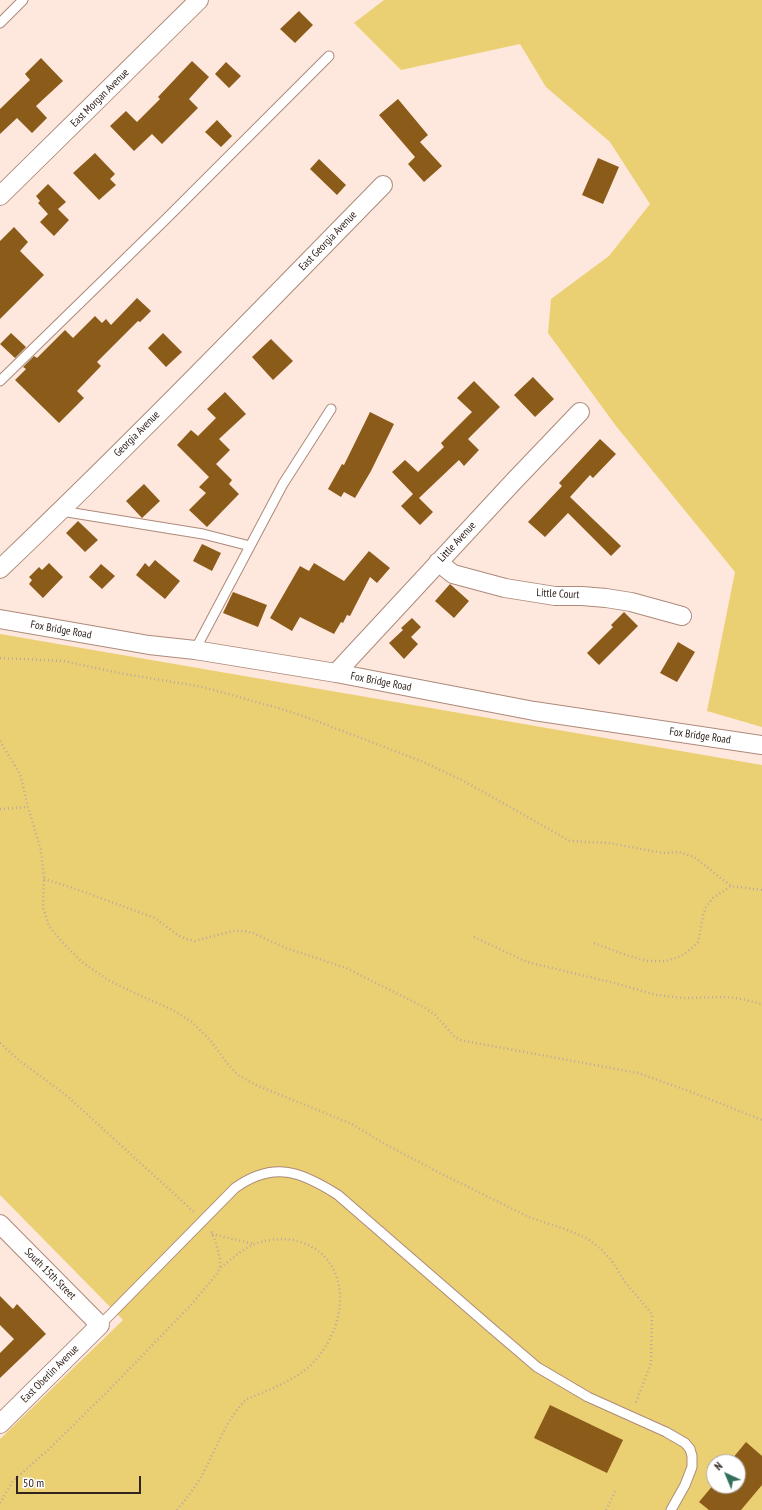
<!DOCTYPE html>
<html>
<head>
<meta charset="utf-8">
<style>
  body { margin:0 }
  #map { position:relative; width:762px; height:1510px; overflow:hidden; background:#fee7dd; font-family:"PT Sans Narrow",sans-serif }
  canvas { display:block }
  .north { position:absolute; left:706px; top:1454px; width:40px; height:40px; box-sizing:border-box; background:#fff; border:1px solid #ada7a5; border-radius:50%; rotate:316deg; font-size:11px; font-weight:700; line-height:16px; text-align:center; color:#31231d }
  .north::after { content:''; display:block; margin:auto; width:14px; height:18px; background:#336f5b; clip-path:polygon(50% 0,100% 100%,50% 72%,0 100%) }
  .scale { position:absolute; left:16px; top:1476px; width:125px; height:18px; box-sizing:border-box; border:2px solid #31231d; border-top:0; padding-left:5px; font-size:12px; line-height:14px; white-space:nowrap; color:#31231d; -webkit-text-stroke:3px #fff; paint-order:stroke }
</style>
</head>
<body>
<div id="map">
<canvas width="762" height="1510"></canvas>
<div class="north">N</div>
<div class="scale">50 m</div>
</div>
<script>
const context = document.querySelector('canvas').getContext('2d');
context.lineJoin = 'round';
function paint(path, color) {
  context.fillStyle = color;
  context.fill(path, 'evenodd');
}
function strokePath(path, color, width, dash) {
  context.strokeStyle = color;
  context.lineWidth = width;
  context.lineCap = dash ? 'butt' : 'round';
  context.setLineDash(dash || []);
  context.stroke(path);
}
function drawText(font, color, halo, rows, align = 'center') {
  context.font = font + ' "PT Sans Narrow",sans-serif';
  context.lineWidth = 4;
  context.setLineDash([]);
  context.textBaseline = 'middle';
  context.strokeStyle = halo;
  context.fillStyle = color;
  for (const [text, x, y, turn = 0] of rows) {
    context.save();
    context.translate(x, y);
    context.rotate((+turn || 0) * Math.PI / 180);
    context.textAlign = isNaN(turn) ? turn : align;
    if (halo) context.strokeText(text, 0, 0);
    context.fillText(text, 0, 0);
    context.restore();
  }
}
paint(new Path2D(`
  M 384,0 L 762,0 L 762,727 L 707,711 L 735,572 L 616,426 L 548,333 L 551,299 L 609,256 L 650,204 L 610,142 L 546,87 L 520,44 L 401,70 L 354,23 Z
  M 0,634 L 762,765 L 762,1510 L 0,1510 L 0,1439 L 123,1320 L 0,1195 ZM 714,1462 L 738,1462 L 738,1486 L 714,1486 Z`), '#ead072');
paint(new Path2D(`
  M 299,11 L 313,25 L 295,43 L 280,29 Z
  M 41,58 L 63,81 L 36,106 L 47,118 L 32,133 L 17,118 L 0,134 L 0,109 L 30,80 L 25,74 Z
  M 192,61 L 209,77 L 189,99 L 198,108 L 162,144 L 152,134 L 134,151 L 110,126 L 126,111 L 137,122 L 160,99 L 158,97 Z
  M 226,62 L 241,76 L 229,88 L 215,74 Z
  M 398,99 L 428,135 L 420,142 L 442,166 L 424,182 L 408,164 L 415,157 L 379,115 Z
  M 217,120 L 232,136 L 221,147 L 205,132 Z
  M 95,153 L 115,174 L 110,179 L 116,185 L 99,200 L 73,173 Z
  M 598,158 L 619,167 L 603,204 L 582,195 Z
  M 319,159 L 346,185 L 337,195 L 310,169 Z
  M 48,184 L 66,202 L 58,209 L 69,220 L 54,236 L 40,222 L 48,214 L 38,203 L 40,201 L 36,196 Z
  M 14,227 L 28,242 L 20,251 L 44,275 L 0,319 L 0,241 Z
  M 137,298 L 151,311 L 140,322 L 138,321 L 97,362 L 101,366 L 77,391 L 84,398 L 59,423 L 15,380 L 26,369 L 23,367 L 34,356 L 37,358 L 65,330 L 73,338 L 95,316 L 102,323 L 106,319 L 111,325 Z
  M 11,333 L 26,347 L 15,358 L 0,344 Z
  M 163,333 L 182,352 L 166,367 L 148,348 Z
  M 271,339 L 293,361 L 273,380 L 252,357 Z
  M 533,377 L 554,399 L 535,417 L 514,395 Z
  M 474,381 L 500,407 L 468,439 L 479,450 L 464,466 L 459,460 L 419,498 L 433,512 L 420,525 L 401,506 L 413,494 L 392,472 L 405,460 L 418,472 L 444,447 L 441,443 L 472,412 L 457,398 Z
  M 225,392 L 246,414 L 219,439 L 230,450 L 216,464 L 232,480 L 229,484 L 239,494 L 207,527 L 189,510 L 206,493 L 199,487 L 209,477 L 177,445 L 191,430 L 198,436 L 216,418 L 207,409 Z
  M 370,412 L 394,424 L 371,471 L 355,498 L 344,492 L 341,497 L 328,489 L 342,464 L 344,465 Z
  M 600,439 L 616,454 L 593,478 L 590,475 L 570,497 L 621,546 L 611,556 L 568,513 L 545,537 L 528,522 L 562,486 L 559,483 Z
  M 144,484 L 160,501 L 142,518 L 126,501 Z
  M 78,521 L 98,540 L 85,552 L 66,533 Z
  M 202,544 L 221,553 L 212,571 L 193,561 Z
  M 369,551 L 390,568 L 377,583 L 370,577 L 350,616 L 347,615 L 343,623 L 341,622 L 334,634 L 300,617 L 292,631 L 270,618 L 300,566 L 309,571 L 314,563 L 344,581 Z
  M 155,560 L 180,581 L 165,599 L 136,575 L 145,563 L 149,567 Z
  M 49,563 L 63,577 L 43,598 L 29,584 L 32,580 L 29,577 L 39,567 L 42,570 Z
  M 101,564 L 115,576 L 102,589 L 89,577 Z
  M 450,584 L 469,601 L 454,618 L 435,601 Z
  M 233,592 L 267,605 L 258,627 L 223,613 Z
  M 624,612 L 638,626 L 599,665 L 587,653 L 613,627 L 611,625 Z
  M 412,618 L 421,627 L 411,637 L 418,644 L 404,659 L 389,643 L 403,630 L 401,628 Z
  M 678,642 L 695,652 L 677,682 L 660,673 Z
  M 0,1296 L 13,1309 L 17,1304 L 46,1334 L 0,1378 L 0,1353 L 14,1339 L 0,1325 Z
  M 550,1405 L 623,1440 L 607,1473 L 534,1438 Z
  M 746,1442 L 762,1456 L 762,1485 L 741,1510 L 709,1510 L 699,1502 L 714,1484 L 714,1486 L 738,1486 L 738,1462 L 733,1462 L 734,1461 L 732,1459 Z`), '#8b5b19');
const service = new Path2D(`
  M 0,23 L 23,0
  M 0,381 L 167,218 L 329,56
  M 61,511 L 203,534 L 250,546
  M 195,650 L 283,484 L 331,409
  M 100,1325 L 235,1188 C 274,1160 302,1172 338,1195 L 489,1326 L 537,1367 L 588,1397 L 666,1432 L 685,1443 L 690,1449 L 692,1456 L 692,1467 L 685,1485 L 671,1510`);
const minor = new Path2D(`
  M 0,196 L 199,0
  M 438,562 L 453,574 L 505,588 L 555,596 L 582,596 L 606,598 L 631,602 L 682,616
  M 0,569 C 131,444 257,314 383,185
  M 0,619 L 149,645 L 195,650 L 336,673 L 534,711 L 762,745
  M 336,673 L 515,480 L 580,412
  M 0,1224 L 100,1325 L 0,1424`);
strokePath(service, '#ad8a7a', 11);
strokePath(minor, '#ad8a7a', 20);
strokePath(new Path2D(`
  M 0,658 L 64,661 L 119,673 L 203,687 L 278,708 L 306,717 L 421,761 L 462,780 L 570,841 L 609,843 L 663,853 L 679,852 L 694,857 L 731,886
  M 0,741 L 20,774 L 28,807 L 41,850 L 44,879 L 43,907 L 49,926 L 64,944 L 82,962 L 108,980 L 141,996 L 171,1009 L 192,1022 L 210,1040 L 227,1063 L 238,1075 L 256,1085 L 352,1124 L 383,1143 L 438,1172 L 531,1218 L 565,1229 L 588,1239 L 602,1250 L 612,1261 L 625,1282 L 652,1314 L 651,1363 L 635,1405
  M 0,809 L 28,807
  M 44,879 L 73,888 L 155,918 L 179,936 L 187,939 L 195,941 L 233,931 L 244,931 L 253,933 L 286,948 L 346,968 L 424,1007 L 435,1015 L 454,1036 L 460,1040 L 638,1073 L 689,1091 L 762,1120
  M 474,937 L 527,962 L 610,982 L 657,995 L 683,998 L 726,997 L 742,999 L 762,1004
  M 594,943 L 623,954 L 648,961 L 666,961 L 681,956 L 691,949 L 698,942 L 703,916 L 706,907 L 713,898 L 731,886 L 762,890
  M 0,1043 L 20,1061 L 67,1096 L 194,1212
  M 212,1234 L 254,1244
  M 0,1503 L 13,1481 L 49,1449 L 107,1392 L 191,1305 L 216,1275 L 220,1268 L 220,1259 L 216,1243 L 211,1231
  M 177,1510 C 186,1499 194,1489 201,1477 C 214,1454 228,1415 247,1399 C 269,1390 293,1381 311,1365 C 329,1347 342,1319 340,1293 C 336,1249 295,1229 255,1244 C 242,1249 231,1260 220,1268
  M 606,1510 L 616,1490`), '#bca8a0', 2.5, [1, 3]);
strokePath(service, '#fff', 9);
strokePath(minor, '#fff', 18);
drawText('11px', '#31231d', '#fff', [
  ["East Morgan Avenue",100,98,-45],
  ["East Georgia Avenue",328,241,-46],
  ["Georgia Avenue",137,434,-45],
  ["Little Avenue",457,542,-47],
  ["Little Court",558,594,3],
  ["Fox Bridge Road",61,630,10],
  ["Fox Bridge Road",381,682,11],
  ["Fox Bridge Road",700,736,8],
  ["South 15th Street",50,1274,45],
  ["East Oberlin Avenue",50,1374,-45]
]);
</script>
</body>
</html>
